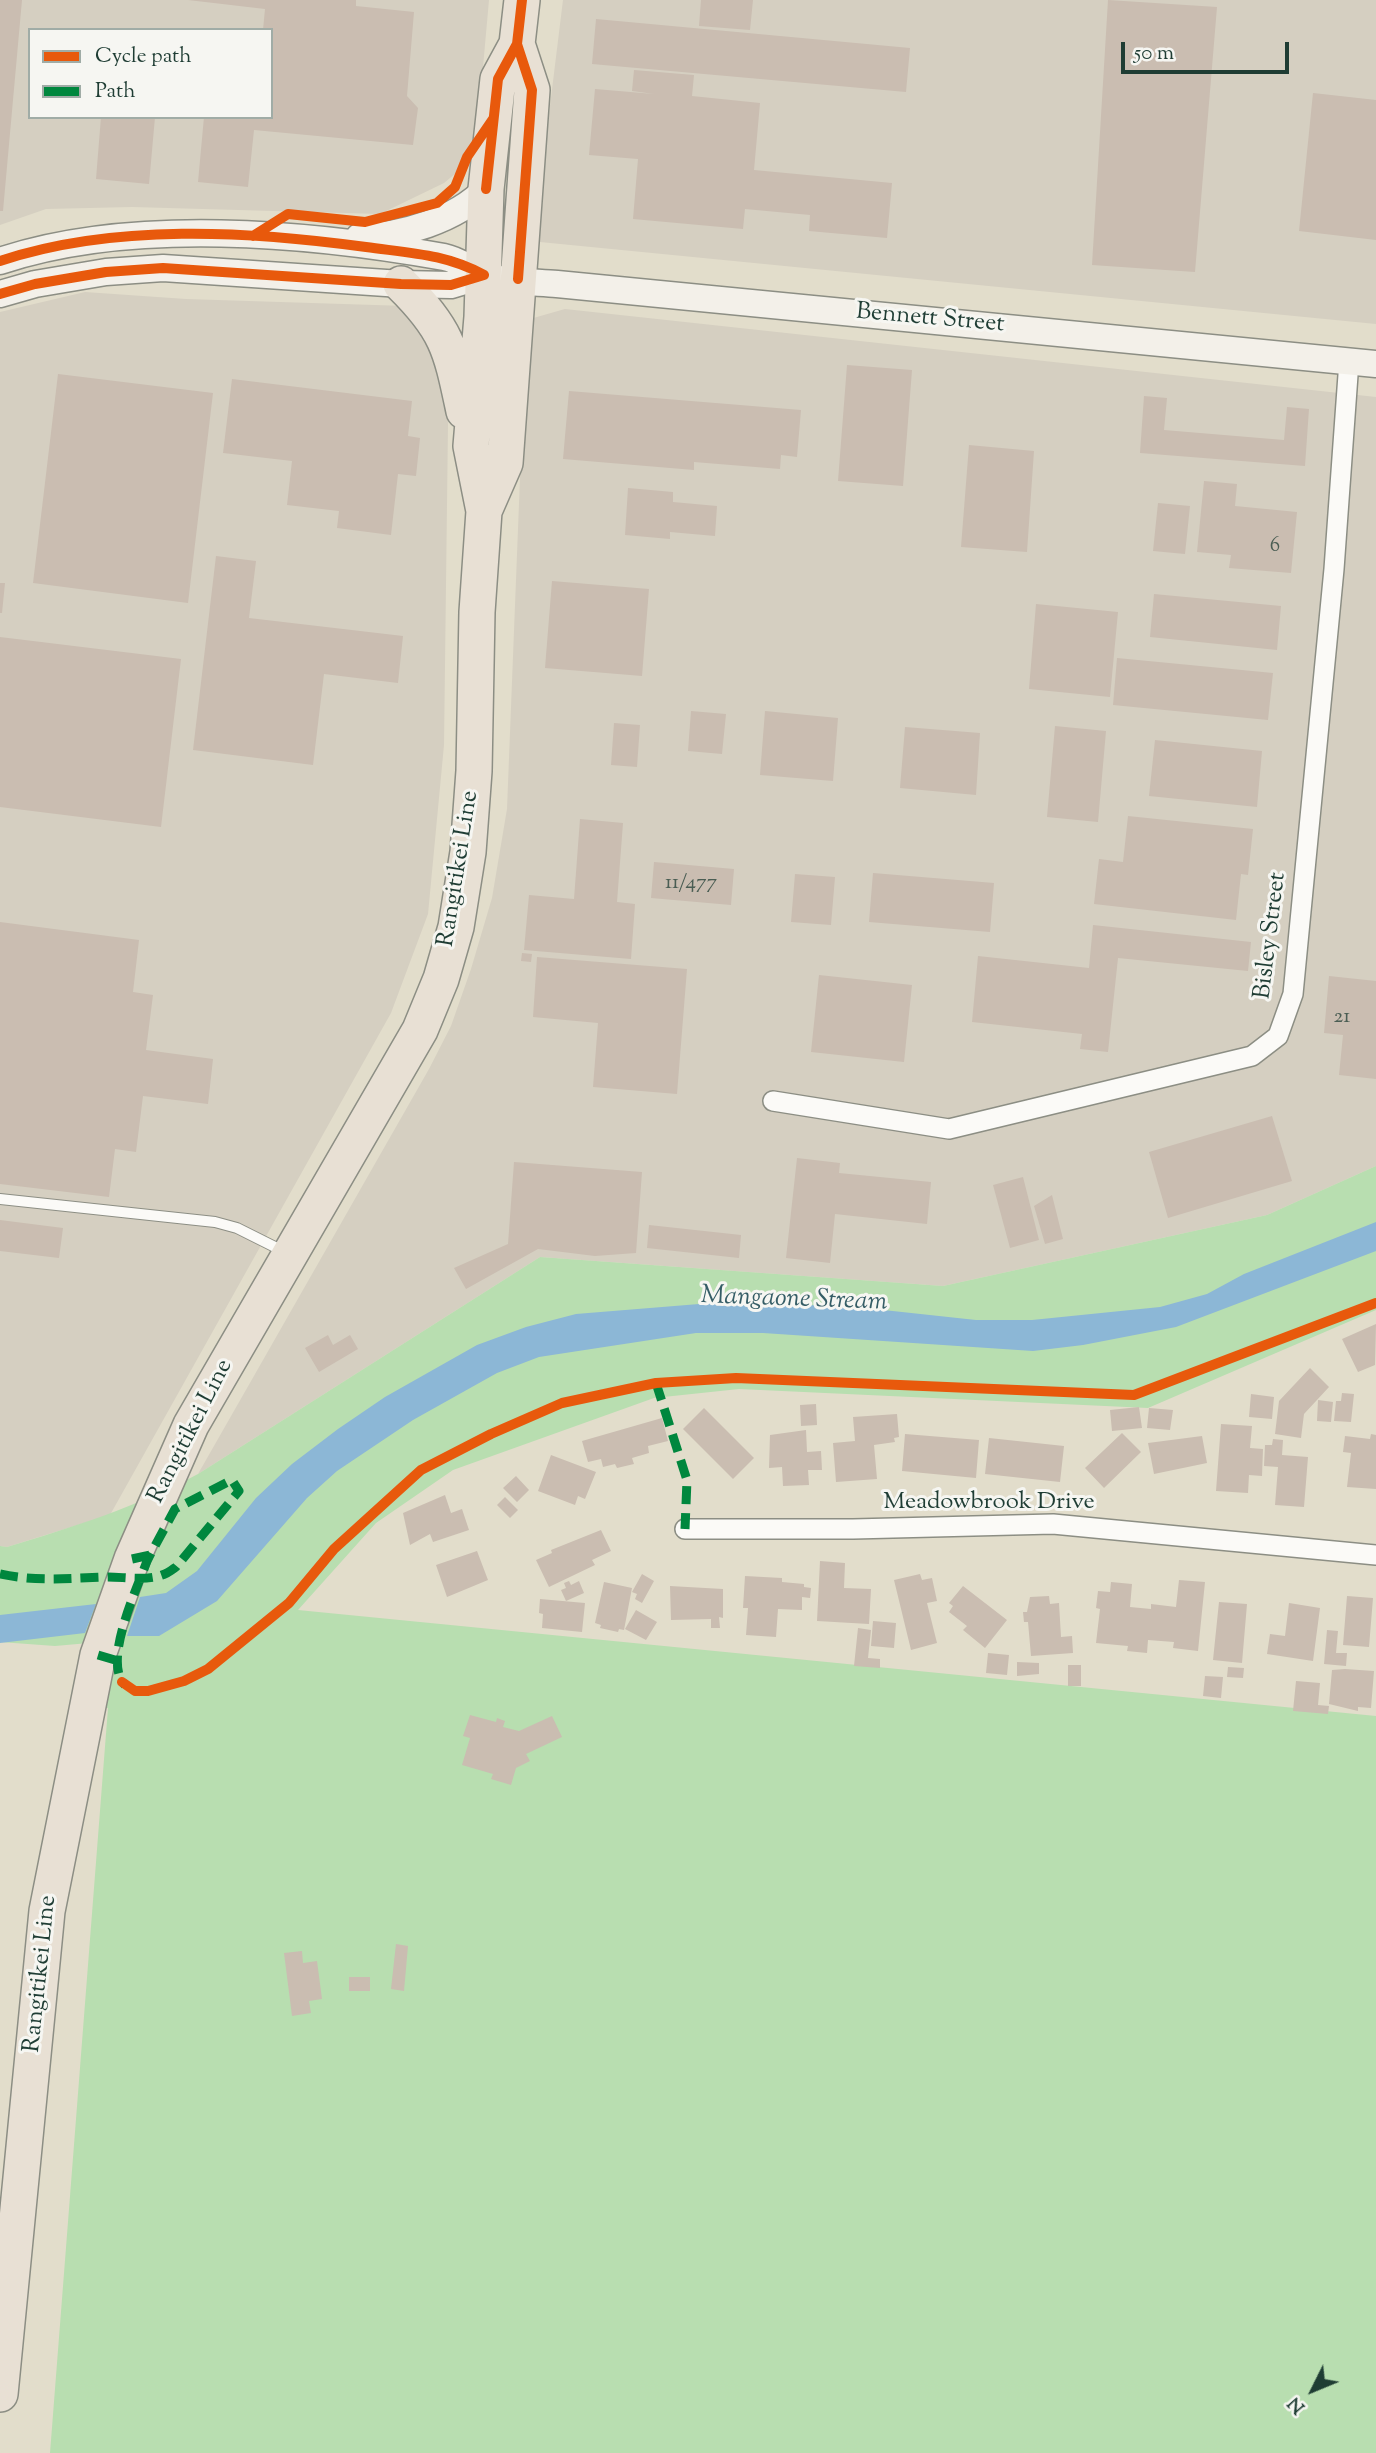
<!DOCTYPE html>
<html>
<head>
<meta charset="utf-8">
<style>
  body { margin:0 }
  #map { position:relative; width:1376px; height:2453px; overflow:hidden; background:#e2ddcb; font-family:"Sorts Mill Goudy",serif }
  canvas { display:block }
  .legend { position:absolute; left:28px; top:28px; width:245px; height:91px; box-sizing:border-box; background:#f6f6f2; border:2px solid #a0aca6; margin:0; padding:9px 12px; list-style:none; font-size:21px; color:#1f3d34 }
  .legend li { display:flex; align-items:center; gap:14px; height:35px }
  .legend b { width:35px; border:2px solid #a0aca6 }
  .north { position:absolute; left:1278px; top:2355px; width:70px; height:70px; -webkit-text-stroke:5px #f6f6f2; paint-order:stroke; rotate:227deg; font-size:19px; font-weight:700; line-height:28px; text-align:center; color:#1f3d34 }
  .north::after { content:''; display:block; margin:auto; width:24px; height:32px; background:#1f3d34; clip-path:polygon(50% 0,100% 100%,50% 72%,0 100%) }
  .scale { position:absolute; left:1121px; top:42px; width:168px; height:32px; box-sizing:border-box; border:4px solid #1f3d34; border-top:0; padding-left:9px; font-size:21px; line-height:24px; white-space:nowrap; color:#1f3d34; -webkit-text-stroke:5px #f6f6f2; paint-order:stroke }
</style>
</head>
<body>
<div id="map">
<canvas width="1376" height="2453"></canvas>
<ul class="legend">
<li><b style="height:9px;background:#e8590c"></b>Cycle path</li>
<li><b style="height:9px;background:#00873e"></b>Path</li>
</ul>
<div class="north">N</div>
<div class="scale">50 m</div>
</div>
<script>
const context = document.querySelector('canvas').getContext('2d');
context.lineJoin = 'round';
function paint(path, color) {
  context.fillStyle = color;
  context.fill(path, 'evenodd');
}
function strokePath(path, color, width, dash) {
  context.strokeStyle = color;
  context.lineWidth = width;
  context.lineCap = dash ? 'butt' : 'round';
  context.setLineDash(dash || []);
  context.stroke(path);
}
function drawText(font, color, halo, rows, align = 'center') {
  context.font = font + ' "Sorts Mill Goudy",serif';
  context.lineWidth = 6;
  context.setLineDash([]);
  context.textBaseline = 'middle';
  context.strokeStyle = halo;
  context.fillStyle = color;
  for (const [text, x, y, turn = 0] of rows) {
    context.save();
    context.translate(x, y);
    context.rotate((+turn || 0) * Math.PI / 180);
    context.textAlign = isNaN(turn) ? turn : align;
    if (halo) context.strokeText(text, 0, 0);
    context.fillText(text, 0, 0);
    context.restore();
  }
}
paint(new Path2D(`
  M 0,0 L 489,0 L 477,134 L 456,173 L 444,183 L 380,214 L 132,207 L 46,209 L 0,225 ZM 30,30 L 271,30 L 271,117 L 30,117 Z
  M 563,0 L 1376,0 L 1376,324 L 540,242 L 535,228 Z
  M 85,292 L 186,299 L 406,306 L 445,358 L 448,424 L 444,745 L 428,914 L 391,1013 L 110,1515 L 7,1547 L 0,1546 L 0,312 Z
  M 565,309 L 1376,397 L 1376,1166 L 1267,1215 L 943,1286 L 540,1257 L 198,1474 L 429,1069 L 451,1026 L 471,969 L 492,898 L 507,809 L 520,478 L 530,319 Z`), '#d5cfc1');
paint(new Path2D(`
  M 1376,1166 L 1376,1310 L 1148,1408 L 739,1389 L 654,1398 L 453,1470 L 376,1523 L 298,1610 L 1376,1716 L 1376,2453 L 50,2453 L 108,1708 L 86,1709 L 89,1643 L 55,1646 L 0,1642 L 0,1546 L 7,1547 C 73,1527 137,1507 198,1474 L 540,1257 L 943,1286 L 1267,1215 Z`), '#b8deb0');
paint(new Path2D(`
  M 1376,1222 L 1376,1251 L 1176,1327 L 1083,1345 L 1033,1351 L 763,1333 L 696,1333 L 539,1357 L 497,1373 L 413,1420 L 337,1471 L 307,1498 L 217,1601 L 159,1636 L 127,1636 L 140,1597 L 166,1593 L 197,1571 L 256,1498 L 292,1464 L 338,1429 L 385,1397 L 477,1345 L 526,1327 L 576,1314 L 736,1301 L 865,1308 L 976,1320 L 1032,1320 L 1160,1307 L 1207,1294 L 1244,1274 Z
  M 96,1604 L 85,1633 L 0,1643 L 0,1615 Z`), '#8cb7d6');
paint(new Path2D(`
  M 0,0 L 22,0 L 3,211 L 0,211 Z
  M 188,0 L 356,0 L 356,6 L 414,12 L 407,96 L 418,108 L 413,145 L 254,130 L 248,187 L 198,182 L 204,117 L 271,117 L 271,30 L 263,30 L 265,9 Z
  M 701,0 L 753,0 L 750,30 L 699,26 Z
  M 1108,0 L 1217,7 L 1195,272 L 1092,265 Z
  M 596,19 L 910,48 L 906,92 L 592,64 Z
  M 634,70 L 694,75 L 692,96 L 760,103 L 754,170 L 892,183 L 887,238 L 809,231 L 810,215 L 745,209 L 743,229 L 633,219 L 638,159 L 589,155 L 595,89 L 654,94 L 632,91 Z
  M 1313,93 L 1376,100 L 1376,240 L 1299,231 Z
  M 101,117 L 155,117 L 149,184 L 96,179 Z
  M 847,365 L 912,370 L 903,486 L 838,481 Z
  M 58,374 L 213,393 L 188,603 L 33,583 Z
  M 232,379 L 412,401 L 408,436 L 420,438 L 416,476 L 398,474 L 391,535 L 337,528 L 339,511 L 287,505 L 292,461 L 223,453 Z
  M 569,391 L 801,410 L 797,457 L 781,455 L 780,469 L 694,462 L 694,470 L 563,459 Z
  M 1144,396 L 1167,398 L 1164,430 L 1284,440 L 1287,407 L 1309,409 L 1305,466 L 1140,453 Z
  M 969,445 L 1034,451 L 1027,552 L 961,547 Z
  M 1204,481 L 1237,484 L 1235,506 L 1297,512 L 1291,573 L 1229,568 L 1231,555 L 1197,552 Z
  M 628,488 L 673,492 L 673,502 L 717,506 L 715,536 L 670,532 L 670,539 L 625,535 Z
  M 1158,503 L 1190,506 L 1185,554 L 1153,551 Z
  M 216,556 L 256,561 L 249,618 L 403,636 L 398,683 L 324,674 L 313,765 L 193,750 Z
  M 552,581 L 649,589 L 642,676 L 545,668 Z
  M 0,583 L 5,583 L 2,613 L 0,613 Z
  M 1154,594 L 1281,606 L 1277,650 L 1150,637 Z
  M 1036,604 L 1118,612 L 1110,697 L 1029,689 Z
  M 0,637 L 181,659 L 161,827 L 0,807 Z
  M 1117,658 L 1273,673 L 1268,720 L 1113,705 Z
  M 691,711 L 726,714 L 722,754 L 688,751 Z
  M 765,711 L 838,718 L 833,781 L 760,775 Z
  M 614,723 L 640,725 L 637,767 L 611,765 Z
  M 1055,726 L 1106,731 L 1098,822 L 1047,817 Z
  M 905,727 L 980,733 L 976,795 L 900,788 Z
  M 1155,740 L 1262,751 L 1257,807 L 1149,796 Z
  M 1128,816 L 1253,829 L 1248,875 L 1241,874 L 1236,920 L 1094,904 L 1099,859 L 1123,862 Z
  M 580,819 L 623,823 L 617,902 L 635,904 L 631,959 L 524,950 L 529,895 L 574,899 Z
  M 654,862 L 734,869 L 731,905 L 651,898 Z
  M 873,873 L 994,883 L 990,932 L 869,922 Z
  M 795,874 L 835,877 L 831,925 L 791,922 Z
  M 0,922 L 139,940 L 133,992 L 153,995 L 146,1050 L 213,1059 L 208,1104 L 143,1096 L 136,1152 L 115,1149 L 109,1197 L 0,1184 Z
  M 1093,925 L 1251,942 L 1248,971 L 1118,958 L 1108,1052 L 1080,1049 L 1082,1034 L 972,1022 L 978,956 L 1089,968 Z
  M 522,953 L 532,954 L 531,962 L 521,961 Z
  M 537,957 L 687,969 L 677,1094 L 593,1087 L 598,1023 L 533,1017 Z
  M 819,975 L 912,985 L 904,1062 L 811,1052 Z
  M 1329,976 L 1376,981 L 1376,1079 L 1339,1075 L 1343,1035 L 1324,1033 Z
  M 1272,1116 L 1292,1181 L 1168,1218 L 1149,1152 Z
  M 797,1158 L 840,1163 L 839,1173 L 931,1182 L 927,1224 L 835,1214 L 830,1263 L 786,1258 Z
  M 514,1162 L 642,1172 L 636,1253 L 595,1256 L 538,1249 L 466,1289 L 454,1268 L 508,1244 Z
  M 1023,1177 L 1039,1240 L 1010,1248 L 993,1185 Z
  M 1052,1195 L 1063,1239 L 1045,1244 L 1034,1206 Z
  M 0,1220 L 63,1228 L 59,1258 L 0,1251 Z
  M 649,1225 L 741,1235 L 739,1258 L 647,1248 Z
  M 1376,1324 L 1375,1365 L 1358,1372 L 1342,1339 Z
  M 328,1335 L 333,1345 L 350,1335 L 358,1349 L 319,1372 L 305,1348 Z
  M 1310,1368 L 1329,1387 L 1304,1414 L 1301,1438 L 1275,1434 L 1279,1401 Z
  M 1342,1393 L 1354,1394 L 1351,1422 L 1334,1421 L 1336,1401 L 1341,1401 Z
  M 1251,1394 L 1274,1397 L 1272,1419 L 1249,1417 Z
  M 1318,1400 L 1333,1402 L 1331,1422 L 1317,1421 Z
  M 816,1404 L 817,1425 L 801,1426 L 800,1405 Z
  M 1139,1407 L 1142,1428 L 1112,1431 L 1110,1410 Z
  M 704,1408 L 754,1458 L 733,1479 L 683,1429 Z
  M 1149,1408 L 1173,1410 L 1170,1430 L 1147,1428 Z
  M 897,1414 L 899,1437 L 894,1438 L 895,1442 L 874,1445 L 877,1479 L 836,1482 L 833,1443 L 855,1441 L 853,1417 Z
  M 662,1418 L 668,1441 L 648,1446 L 649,1453 L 632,1458 L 634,1464 L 617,1468 L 615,1464 L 603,1467 L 601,1459 L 588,1462 L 582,1441 Z
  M 1221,1424 L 1252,1426 L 1250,1448 L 1263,1449 L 1262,1476 L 1249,1475 L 1248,1493 L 1216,1491 Z
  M 806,1430 L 807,1452 L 821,1451 L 822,1470 L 808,1470 L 809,1485 L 783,1486 L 782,1467 L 769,1468 L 770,1435 Z
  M 1122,1433 L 1141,1452 L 1104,1488 L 1085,1468 Z
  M 905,1434 L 979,1440 L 976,1478 L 902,1471 Z
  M 1371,1434 L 1376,1435 L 1376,1489 L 1347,1487 L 1351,1453 L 1343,1452 L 1345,1436 L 1370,1439 Z
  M 1202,1436 L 1207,1463 L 1154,1474 L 1148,1443 Z
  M 989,1438 L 1064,1446 L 1060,1482 L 985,1474 Z
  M 1273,1439 L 1283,1440 L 1282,1455 L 1308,1457 L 1304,1507 L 1275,1505 L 1278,1467 L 1264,1466 L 1265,1445 L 1272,1445 Z
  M 551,1455 L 596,1472 L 585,1499 L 578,1496 L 575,1505 L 538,1491 Z
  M 516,1476 L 529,1490 L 517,1502 L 503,1488 Z
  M 445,1495 L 451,1513 L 462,1509 L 469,1530 L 433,1542 L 430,1534 L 410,1545 L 403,1513 Z
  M 505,1497 L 518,1510 L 510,1518 L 497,1505 Z
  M 601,1530 L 611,1551 L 592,1560 L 595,1565 L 549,1587 L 536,1560 L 552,1553 L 551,1550 Z
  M 477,1551 L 488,1580 L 447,1597 L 436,1565 Z
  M 820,1561 L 845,1563 L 844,1588 L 871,1589 L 869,1624 L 817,1621 Z
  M 642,1574 L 654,1581 L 642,1603 L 635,1599 L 637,1594 L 632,1592 Z
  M 920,1574 L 922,1580 L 932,1578 L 937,1601 L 927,1603 L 937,1643 L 911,1650 L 894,1580 Z
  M 745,1576 L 782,1578 L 782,1582 L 804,1584 L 804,1587 L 811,1588 L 810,1598 L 802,1597 L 802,1610 L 778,1609 L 776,1637 L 746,1635 L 748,1608 L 743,1608 Z
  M 1179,1580 L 1205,1582 L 1198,1651 L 1173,1648 L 1174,1642 L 1148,1640 L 1147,1653 L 1127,1651 L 1128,1646 L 1096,1643 L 1100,1609 L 1096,1608 L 1098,1591 L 1110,1592 L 1111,1582 L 1132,1584 L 1130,1607 L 1151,1609 L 1151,1604 L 1176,1607 Z
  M 569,1581 L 571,1585 L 579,1581 L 584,1593 L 566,1601 L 561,1590 L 566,1588 L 564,1583 Z
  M 604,1582 L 632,1588 L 624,1630 L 619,1629 L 618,1632 L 600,1628 L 601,1625 L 595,1623 Z
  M 670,1586 L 723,1589 L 723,1618 L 719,1617 L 720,1628 L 711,1628 L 711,1619 L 671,1620 Z
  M 963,1586 L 1007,1620 L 985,1648 L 963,1630 L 967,1626 L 949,1612 L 953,1606 L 949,1603 Z
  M 1049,1596 L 1050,1604 L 1059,1603 L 1061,1637 L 1072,1636 L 1073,1653 L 1031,1656 L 1028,1622 L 1024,1622 L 1023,1612 L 1027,1612 L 1030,1597 Z
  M 1347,1596 L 1373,1598 L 1369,1647 L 1343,1645 Z
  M 540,1599 L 585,1603 L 582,1632 L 542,1628 L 543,1614 L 539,1613 Z
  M 1219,1602 L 1247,1604 L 1242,1663 L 1213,1660 Z
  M 1289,1603 L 1320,1608 L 1313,1661 L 1267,1654 L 1270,1634 L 1285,1636 Z
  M 636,1610 L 657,1622 L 646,1640 L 625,1629 Z
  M 873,1621 L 896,1623 L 894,1648 L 871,1646 Z
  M 858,1628 L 871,1630 L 868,1658 L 880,1659 L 880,1668 L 854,1666 Z
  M 1327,1630 L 1338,1631 L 1336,1653 L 1347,1653 L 1346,1666 L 1324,1664 Z
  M 988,1653 L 1009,1655 L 1007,1675 L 986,1673 Z
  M 1017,1662 L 1039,1663 L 1039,1674 L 1017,1676 Z
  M 1068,1665 L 1081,1665 L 1081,1686 L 1068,1686 Z
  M 1228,1667 L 1244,1668 L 1243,1678 L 1227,1677 Z
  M 1345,1669 L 1374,1671 L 1371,1708 L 1358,1707 L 1358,1711 L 1329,1704 L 1332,1670 Z
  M 1205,1676 L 1223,1677 L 1221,1698 L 1203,1696 Z
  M 1296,1681 L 1320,1683 L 1318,1705 L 1329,1706 L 1328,1714 L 1293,1711 Z
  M 470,1715 L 496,1722 L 497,1718 L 505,1721 L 503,1727 L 519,1731 L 552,1716 L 562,1737 L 526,1754 L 530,1761 L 516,1768 L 511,1785 L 491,1779 L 493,1774 L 462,1765 L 470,1738 L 463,1736 Z
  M 396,1944 L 408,1946 L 404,1991 L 391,1989 Z
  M 302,1951 L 303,1963 L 317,1961 L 322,1999 L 309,2001 L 311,2013 L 292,2016 L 284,1953 Z
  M 349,1977 L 370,1977 L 370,1991 L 349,1991 Z`), '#cabdb1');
const lane = new Path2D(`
  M 0,1199 L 215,1222 L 237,1228 L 285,1252`);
const street = new Path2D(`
  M 773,1101 L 949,1129 L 1252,1056 L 1278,1036 L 1293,994 L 1334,569 L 1349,361
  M 685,1529 L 853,1529 L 1053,1524 L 1376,1555`);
const secondary = new Path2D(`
  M 359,237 C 402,236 456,220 486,189
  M 0,261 C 132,217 309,233 444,257 C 459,260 469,269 483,275 C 501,282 536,282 557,284 L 1376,364
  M 0,294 L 35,284 L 106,272 L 163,268 L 401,284 L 451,285 L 484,275`);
const highway = new Path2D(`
  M 401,284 C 448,330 451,350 464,411
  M 484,511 L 505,463 L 532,90 L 517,44
  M 0,2394 L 47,1911 L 98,1655 L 132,1559 L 191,1425 L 420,1030 L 441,979 L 456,927 L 468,852 L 474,771 L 477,612 L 484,511 L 471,446 L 482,317 L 486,189 L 498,79 L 517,44 L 522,0`);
strokePath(lane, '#8c8e84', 12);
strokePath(street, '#8c8e84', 22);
strokePath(secondary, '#8c8e84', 29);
strokePath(highway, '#8c8e84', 38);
strokePath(lane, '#fbfaf7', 10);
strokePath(street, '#fbfaf7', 19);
strokePath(secondary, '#f3f0e9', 26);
strokePath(highway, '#e8e0d4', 35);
strokePath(new Path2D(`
  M 656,1383 L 687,1480 L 685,1529
  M 132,1559 L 150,1555
  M 0,1574 C 37,1582 71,1578 108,1577 C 125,1577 146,1581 162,1575 C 167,1574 172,1570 176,1567 L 239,1491 L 232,1480 L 175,1509 L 150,1555 L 147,1561 C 137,1589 102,1662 125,1685
  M 98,1655 L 115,1660`), '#00873e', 9, [18, 9]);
strokePath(new Path2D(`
  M 517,44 L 532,90 L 518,279
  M 486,189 L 498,79 L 517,44 L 522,0
  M 253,236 L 288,214 L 365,222 L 437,203 L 455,187 L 467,157 L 493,119
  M 0,261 C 114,223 249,231 366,247 C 409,253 446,254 484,275
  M 0,294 L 35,284 L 106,272 L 163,268 L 401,284 L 451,285 L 484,275
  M 122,1682 L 135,1691 L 148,1691 L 184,1681 L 208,1669 L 289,1603 L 334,1549 L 421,1470 L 491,1434 L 562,1403 L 656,1383 L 736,1378 L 1134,1395 L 1376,1303`), '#e8590c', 10);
drawText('21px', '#4a5d53', null, [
  ["6",1275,547],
  ["11/477",691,884],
  ["21",1342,1018]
]);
drawText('24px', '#1f3d34', '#f6f6f2', [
  ["Bennett Street",930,320,5],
  ["Rangitikei Line",460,869,-81],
  ["Bisley Street",1272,936,-83],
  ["Rangitikei Line",192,1432,-63],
  ["Meadowbrook Drive",989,1504],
  ["Rangitikei Line",42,1974,-84]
]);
drawText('italic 26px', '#355d66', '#f6f6f2', [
  ["Mangaone Stream",794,1301,2]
]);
</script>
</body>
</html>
